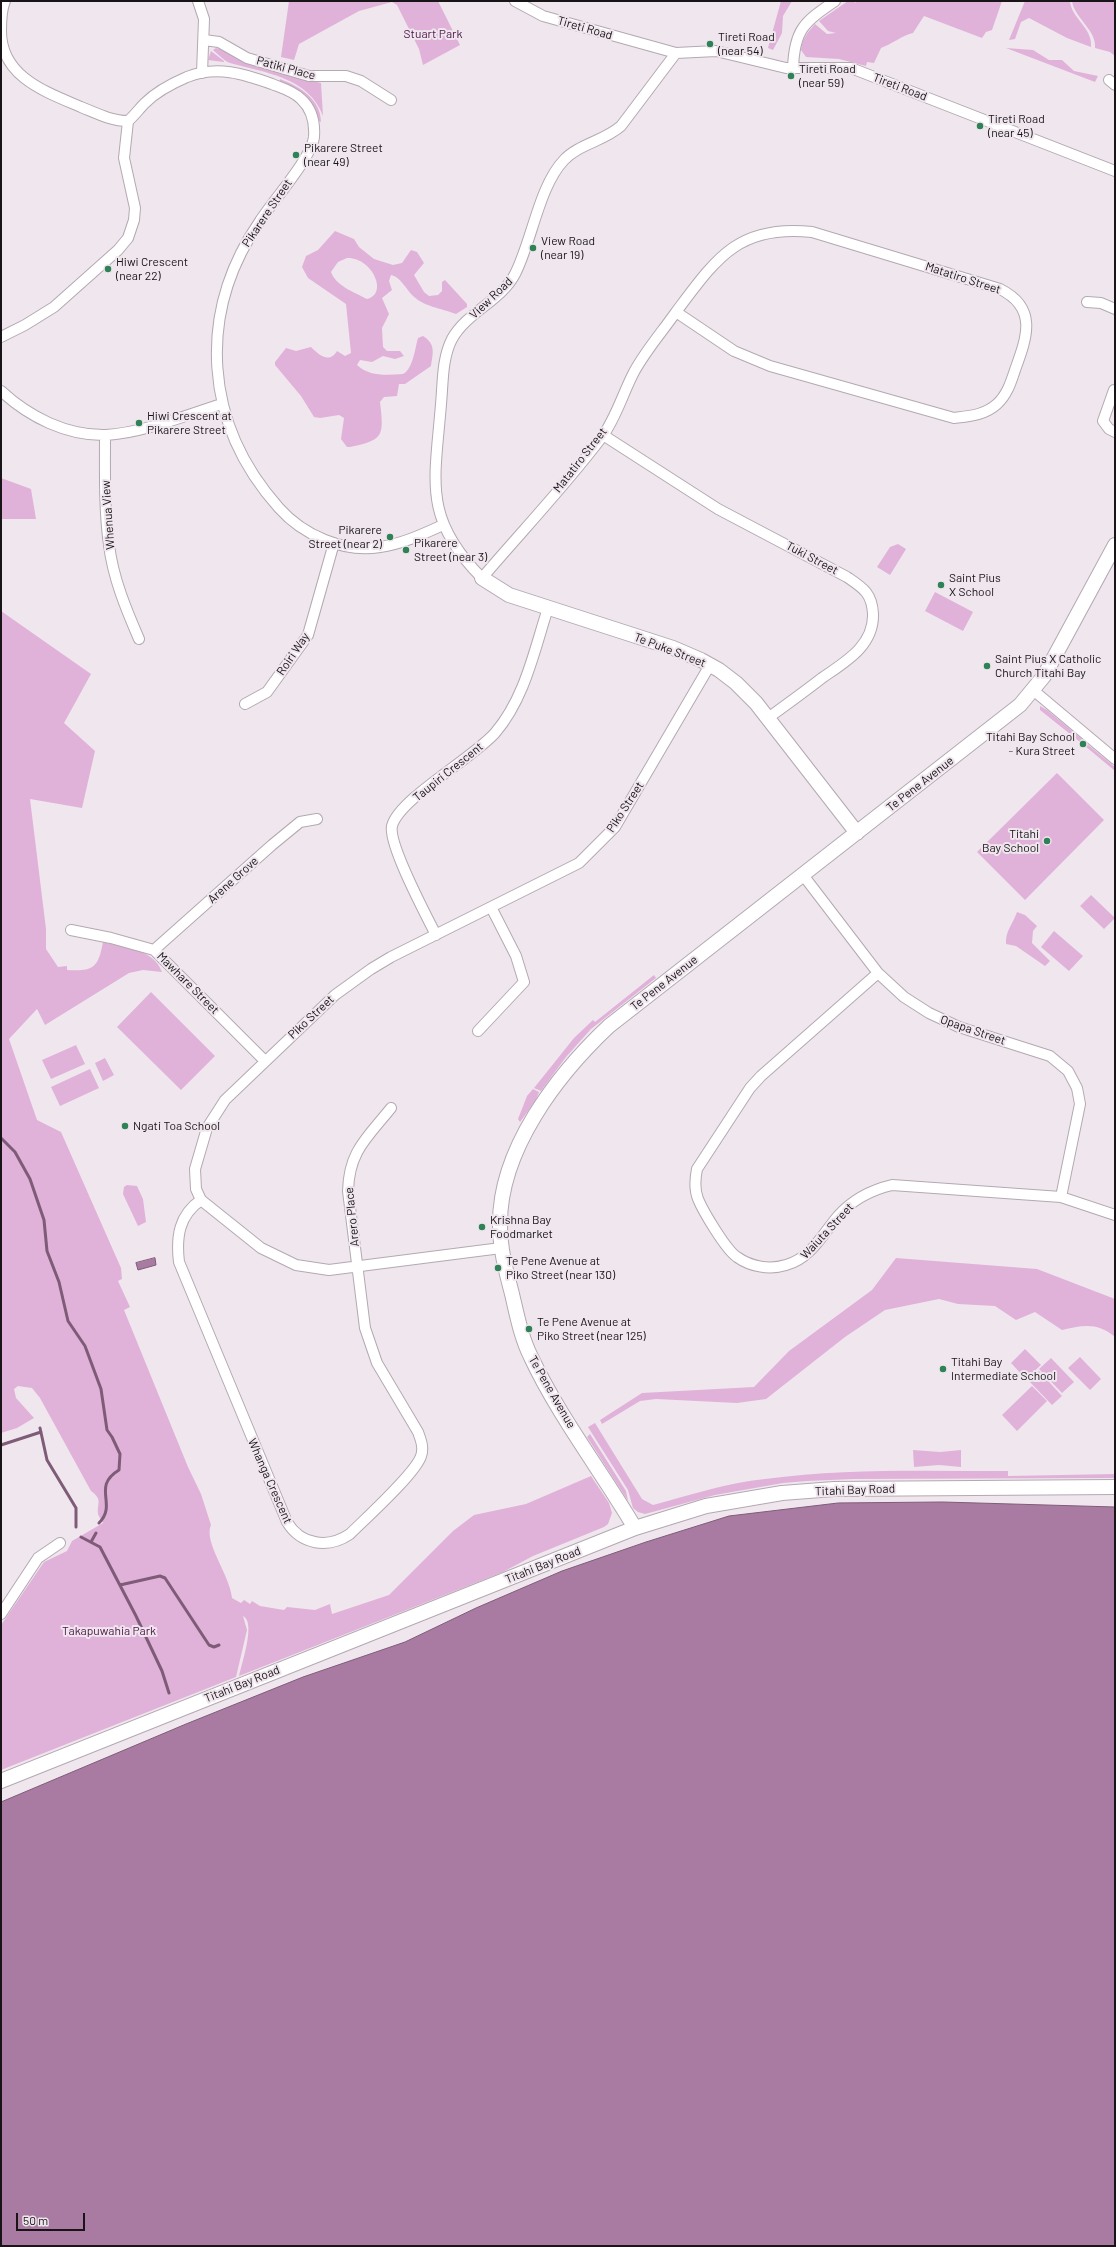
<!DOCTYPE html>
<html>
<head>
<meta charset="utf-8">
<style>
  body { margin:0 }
  #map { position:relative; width:1116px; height:2247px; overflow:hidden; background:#f0e6ee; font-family:Barlow,sans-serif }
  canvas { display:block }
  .frame { position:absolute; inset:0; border:2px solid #181417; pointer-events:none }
  .scale { position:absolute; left:16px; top:2213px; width:69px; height:18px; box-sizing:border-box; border:2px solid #181417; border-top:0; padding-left:5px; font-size:12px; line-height:14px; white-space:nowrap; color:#181417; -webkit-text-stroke:3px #f0e6ee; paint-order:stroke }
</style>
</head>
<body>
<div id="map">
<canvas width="1116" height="2247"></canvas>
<div class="frame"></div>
<div class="scale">50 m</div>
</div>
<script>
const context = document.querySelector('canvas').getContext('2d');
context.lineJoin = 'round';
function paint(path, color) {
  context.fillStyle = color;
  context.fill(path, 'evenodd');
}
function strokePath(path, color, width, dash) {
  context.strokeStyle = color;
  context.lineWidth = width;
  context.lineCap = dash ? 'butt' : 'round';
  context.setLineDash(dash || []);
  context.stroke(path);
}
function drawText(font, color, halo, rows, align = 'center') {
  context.font = font + ' Barlow,sans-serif';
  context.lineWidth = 4;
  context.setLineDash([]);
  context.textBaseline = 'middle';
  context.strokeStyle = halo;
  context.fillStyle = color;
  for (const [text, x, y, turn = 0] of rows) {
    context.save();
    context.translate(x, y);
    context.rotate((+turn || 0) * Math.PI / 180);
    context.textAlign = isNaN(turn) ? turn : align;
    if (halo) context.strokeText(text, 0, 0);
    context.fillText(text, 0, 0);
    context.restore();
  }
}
paint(new Path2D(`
  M 289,1 L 438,1 L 460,45 L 423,65 L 419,49 L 397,5 L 392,2 L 359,11 L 299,44 L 294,60 L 281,57 Z
  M 781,1 L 792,1 L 783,16 L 782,33 L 773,50 L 768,48 Z
  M 848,1 L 854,1 L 855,3 L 857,1 L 1002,1 L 992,30 L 986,32 L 982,38 L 924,16 L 913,33 C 901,36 892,44 881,48 L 874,63 L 867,62 L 866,66 L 839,59 L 806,57 L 801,50 C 802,39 808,32 815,24 L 827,34 L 836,33 L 828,31 L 819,21 Z
  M 1025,1 L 1070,1 C 1071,18 1093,28 1091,47 L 1067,38 L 1029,18 L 1021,22 L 1015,39 L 1009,40 Z
  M 1072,1 L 1115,1 L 1115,56 L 1110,52 L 1095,48 C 1097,30 1074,18 1072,1 Z
  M 216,48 L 224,50 L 252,65 L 321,83 L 323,116 C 309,77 265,73 230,63 C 224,61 218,54 213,50 Z
  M 1006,48 L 1033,50 L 1049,60 L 1062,60 L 1074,71 L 1098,76 L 1095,82 Z
  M 211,51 L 224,61 L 224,62 L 208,60 Z
  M 280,79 C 299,86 321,99 321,122 L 319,121 C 314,100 300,90 280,83 Z
  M 335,231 L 354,239 L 359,247 L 374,259 L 393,265 L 402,263 L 411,250 L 417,252 L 424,263 L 414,275 L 424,292 L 429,296 L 438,295 L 442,291 L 442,282 L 445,280 L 467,304 L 467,307 L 456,314 C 441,308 423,307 411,294 C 405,287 400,277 391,275 L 389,281 L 392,290 L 382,298 L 389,314 L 382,328 L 383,347 L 387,351 L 400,351 L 404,356 L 395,359 L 383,356 L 372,362 L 360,360 L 357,365 C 370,377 387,375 403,374 C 413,369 415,348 418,338 L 423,336 C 436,344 433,353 431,366 L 405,384 L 399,384 L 397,396 L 384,397 L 380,402 C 384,436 384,440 350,447 L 347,447 L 341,439 L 344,418 L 339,415 L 320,418 L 314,417 L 301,396 L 275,365 L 275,362 L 286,348 L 296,351 L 311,347 C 319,355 329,364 337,351 L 345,356 L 351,353 L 346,304 L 308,278 L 302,267 L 306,256 L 318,250 ZM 347,258 C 372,257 389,294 367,299 C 354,292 336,286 331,272 L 338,262 Z
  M 1,478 L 31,489 L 36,519 L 1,519 Z
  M 898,544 L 906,549 L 890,575 L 877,567 L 890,547 Z
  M 935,592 L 973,612 L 963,631 L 925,611 Z
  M 1,611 L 91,674 L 64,723 L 95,751 L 82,808 L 30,799 L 46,929 L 46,949 L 58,967 L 67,966 L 67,970 C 93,971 98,969 103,942 C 123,947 154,949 162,972 L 143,970 L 129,973 L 45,1025 L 37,1009 L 9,1039 L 37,1120 L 61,1132 L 121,1268 L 122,1279 L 118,1281 L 130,1307 L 124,1310 L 188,1467 L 201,1494 L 211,1525 C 203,1542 230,1575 232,1598 L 241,1603 L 244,1600 L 250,1604 L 252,1601 L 260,1606 L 284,1610 L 287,1607 L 315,1610 L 330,1604 L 332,1614 L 389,1595 L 453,1531 L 474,1515 L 526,1504 L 591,1476 L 609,1503 L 612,1513 L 608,1524 L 604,1527 L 533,1556 L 503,1572 L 239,1676 C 242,1662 256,1622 243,1616 L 247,1630 L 236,1677 L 1,1770 L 1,1625 L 44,1562 L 67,1551 L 72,1541 L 103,1523 C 102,1521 99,1517 98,1514 C 97,1502 103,1500 91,1491 L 40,1398 L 32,1388 L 18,1386 L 14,1389 L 16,1398 L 34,1418 L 17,1428 L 1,1433 Z
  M 1040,706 L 1047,710 L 1082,739 L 1080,742 L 1040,710 Z
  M 1087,744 L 1115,767 L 1115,771 L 1085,746 Z
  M 1057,773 L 1104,820 L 1025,900 L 977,852 Z
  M 1091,895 L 1115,918 L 1104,929 L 1080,906 Z
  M 1017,912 L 1025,915 L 1037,926 L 1033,931 L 1032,943 L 1050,961 L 1045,966 L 1016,946 L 1006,944 C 1005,931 1013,924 1017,912 Z
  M 1054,931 L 1083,956 L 1069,971 L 1041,947 Z
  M 654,975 L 656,978 L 591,1029 L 566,1057 L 541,1091 L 534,1088 L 574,1038 L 593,1020 L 595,1022 Z
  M 151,992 L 215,1056 L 181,1090 L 117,1027 Z
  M 76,1045 L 85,1064 L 51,1079 L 42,1060 Z
  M 105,1058 L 114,1075 L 103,1081 L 95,1063 Z
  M 90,1069 L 99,1088 L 60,1106 L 51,1087 Z
  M 533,1089 L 539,1092 L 536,1100 L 520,1122 L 518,1119 L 527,1096 Z
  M 127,1185 L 137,1186 L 143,1199 L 146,1222 L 138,1226 L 123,1194 L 124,1187 Z
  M 896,1258 L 1037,1269 L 1115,1299 L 1115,1337 C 1098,1322 1082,1325 1062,1330 L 1035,1312 L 1016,1320 L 995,1306 L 958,1304 L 939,1299 L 885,1310 L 845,1337 L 766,1399 L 737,1403 L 656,1399 L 640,1401 L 602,1424 L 600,1420 L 642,1393 L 754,1387 L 789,1351 L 872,1290 Z
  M 1025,1349 L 1041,1365 L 1028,1377 L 1024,1377 L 1011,1363 Z
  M 1080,1357 L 1101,1379 L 1090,1390 L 1068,1368 Z
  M 1051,1358 L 1074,1382 L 1062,1393 L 1039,1369 Z
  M 1039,1371 L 1062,1396 L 1052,1405 L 1029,1381 Z
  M 1032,1386 L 1047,1401 L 1017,1431 L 1002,1415 Z
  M 595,1423 L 642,1499 L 653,1505 C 690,1495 727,1483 765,1479 C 846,1468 927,1471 1008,1471 L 1008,1476 L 1115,1474 L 1115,1478 L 853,1479 L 807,1481 L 783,1483 L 715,1495 L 645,1514 L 638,1512 L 633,1508 L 628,1490 L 588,1427 Z
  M 590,1434 L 626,1491 L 628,1501 L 587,1437 Z
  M 913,1450 L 940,1452 L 961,1450 L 961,1467 L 939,1465 L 914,1467 Z`), '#e0b2d9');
const water = new Path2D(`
  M 155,1258 L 156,1265 L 138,1270 L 136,1263 Z
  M 943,1502 L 1115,1507 L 1115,2246 L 1,2246 L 1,1802 L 186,1724 L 303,1677 L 405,1642 L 476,1608 L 562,1571 L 646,1542 L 729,1516 L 838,1503 Z`);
paint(water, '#a97ba2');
strokePath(water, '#7e5c78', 1);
strokePath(new Path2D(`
  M 1,1138 L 15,1152 L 30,1179 L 44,1220 L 47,1251 L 59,1282 L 68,1321 L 85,1346 L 101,1389 L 107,1430 L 112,1437 L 120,1454 L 119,1470 C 91,1487 118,1504 99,1523
  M 40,1428 L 47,1460 L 76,1508 L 76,1527
  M 1,1445 L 41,1432
  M 81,1537 L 100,1547 L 136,1616 L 162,1671 L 169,1693
  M 91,1542 L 96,1533
  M 120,1585 L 160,1576 L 165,1578 L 209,1645 L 214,1647 L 219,1645`), '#7e5c78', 3);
const street = new Path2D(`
  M 5,1 C 1,10 1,21 1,31 C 1,77 46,92 81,107 C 96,113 111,121 128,121 C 134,116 139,109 145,103 C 156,92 173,83 187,77 C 217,65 244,74 272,84 C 282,88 293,91 301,99 C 312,109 315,123 314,137 C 312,157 272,202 260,221 C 196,314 204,424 279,508 C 303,535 343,553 380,547 C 402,544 423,534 443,525
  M 198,1 L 204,19 L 202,73
  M 515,1 L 543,16 L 676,53 L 716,51 L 786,68 L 851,68 L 1115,171
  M 204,40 L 219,42 L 247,58 L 309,76 L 346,76 L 361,81 L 391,100
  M 676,53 L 621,126 C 604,141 579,144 564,160 C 539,186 532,241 515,274 C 501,301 467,312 452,339 C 442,358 443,383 441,404 C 435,481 422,518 482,578 C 522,531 565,486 602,437 C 616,418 623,393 634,372 C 646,350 662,332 676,312 C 716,259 738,224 812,232 L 1000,289 C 1038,308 1027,337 1015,370 C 1011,382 1007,395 997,404 C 985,415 970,416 954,418 L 770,366 L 734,351 L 676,312
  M 793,69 C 794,30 804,22 835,1
  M 1109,80 L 1115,85
  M 1087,302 L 1101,303 L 1115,309
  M 1,337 L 25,325 L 54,307 L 118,250 L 128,238 L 134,220 L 135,208 L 124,158 L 128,121
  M 1114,390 L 1103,421 L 1109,429 L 1115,432
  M 1,391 C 29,417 67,436 106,435 C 143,433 186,415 222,404
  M 105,435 C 105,472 104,509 109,545 C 113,578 126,609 139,639
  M 603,435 L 718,509 L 847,577 C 863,588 872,593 873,614 C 874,646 845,662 822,678 C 804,692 786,705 768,718
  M 1033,690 L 1115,759
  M 245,704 L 267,692 L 308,635 L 334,543
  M 803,875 L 878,973 L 904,997 L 929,1013 L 959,1027 L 1050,1056 L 1068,1071 L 1077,1088 L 1080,1104 L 1061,1197
  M 71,930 L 111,938 L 154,950 L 265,1061
  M 436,935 C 426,915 388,844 392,826 C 399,799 473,758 495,733 C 525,698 534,651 548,608
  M 154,950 L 272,845 L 300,822 L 317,819
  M 878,973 L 761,1076 L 750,1088 L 697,1169 C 695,1179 694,1189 698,1199 C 703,1211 726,1250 737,1257 C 751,1267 770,1270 786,1265 C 811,1258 822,1235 838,1216 C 853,1199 871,1190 892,1185 L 1061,1197 L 1115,1215
  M 478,1031 L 524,982 L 516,956 L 491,907
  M 201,1200 C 179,1215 176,1237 179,1262 L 287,1522 C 301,1545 328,1549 350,1534 C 365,1519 416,1473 421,1456 C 424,1448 421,1440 418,1432 L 377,1363 L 365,1328 L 348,1191 C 349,1151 367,1138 391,1108
  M 501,1248 L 329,1270 L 296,1265 L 261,1248 L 201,1200 L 196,1189 L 195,1169 L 207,1128 L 225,1100 L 335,995 L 371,969 L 391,957 L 579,863 L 615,827 L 710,665
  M 1,1614 L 38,1558 L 60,1543`);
const secondary = new Path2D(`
  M 482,578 L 509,595 L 673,648 L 701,660 L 719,670 L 736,683 L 756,703 L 857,833
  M 635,1528 C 602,1472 558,1415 531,1357 C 521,1337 517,1315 512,1294 C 506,1271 500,1249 500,1225 C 499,1150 557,1075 609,1026 L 1020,705 L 1044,676 L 1115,545
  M 1,1781 L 635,1528 L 706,1506 L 782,1493 L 834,1489 L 1115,1487`);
strokePath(street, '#b3a9b1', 12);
strokePath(secondary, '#b3a9b1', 16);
strokePath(street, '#fff', 10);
strokePath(secondary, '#fff', 14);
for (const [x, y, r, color] of [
  [710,44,4,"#2f8255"],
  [791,76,4,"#2f8255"],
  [980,126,4,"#2f8255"],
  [296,155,4,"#2f8255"],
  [533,248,4,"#2f8255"],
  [108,269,4,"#2f8255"],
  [139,423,4,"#2f8255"],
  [390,537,4,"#2f8255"],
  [406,550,4,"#2f8255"],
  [941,585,4,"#2f8255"],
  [987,666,4,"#2f8255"],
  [1083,744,4,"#2f8255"],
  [1047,841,4,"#2f8255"],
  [125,1126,4,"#2f8255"],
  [482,1227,4,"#2f8255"],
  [498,1268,4,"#2f8255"],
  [529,1329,4,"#2f8255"],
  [943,1369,4,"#2f8255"]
]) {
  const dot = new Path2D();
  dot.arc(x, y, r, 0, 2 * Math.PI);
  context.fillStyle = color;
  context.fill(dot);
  strokePath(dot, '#f0e6ee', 1.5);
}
drawText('12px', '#181417', '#f0e6ee', [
  ["Tireti Road",585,28,16],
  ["Patiki Place",286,68,15],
  ["Tireti Road",900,87,21],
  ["Pikarere Street",267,213,-56],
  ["Matatiro Street",963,278,18],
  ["View Road",491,298,-44],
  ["Matatiro Street",580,460,-52],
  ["Whenua View",108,515,-94],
  ["Tuki Street",812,558,28],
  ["Te Puke Street",670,650,21],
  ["Roiri Way",293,654,-56],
  ["Taupiri Crescent",448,772,-39],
  ["Te Pene Avenue",920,784,-38],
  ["Piko Street",625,807,-57],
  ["Arene Grove",233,880,-42],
  ["Mawhare Street",188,983,45],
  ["Te Pene Avenue",664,983,-38],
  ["Piko Street",311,1017,-43],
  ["Opapa Street",973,1030,19],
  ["Arero Place",352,1217,-96],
  ["Waiuta Street",827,1231,-47],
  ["Te Pene Avenue",552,1392,60],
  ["Whanga Crescent",270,1481,66],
  ["Titahi Bay Road",855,1490,-2],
  ["Titahi Bay Road",543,1565,-22],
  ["Titahi Bay Road",242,1684,-22]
]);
drawText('12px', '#4c1447', '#f0e6ee', [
  ["Stuart Park",433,34],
  ["Takapuwahia Park",109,1631]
]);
drawText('12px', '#181417', '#f0e6ee', [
  ["Tireti Road",718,37],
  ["(near 54)",718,51],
  ["Tireti Road",799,69],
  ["(near 59)",799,83],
  ["Tireti Road",988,119],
  ["(near 45)",988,133],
  ["Pikarere Street",304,148],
  ["(near 49)",304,162],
  ["View Road",541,241],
  ["(near 19)",541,255],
  ["Hiwi Crescent",116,262],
  ["(near 22)",116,276],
  ["Hiwi Crescent at",147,416],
  ["Pikarere Street",147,430],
  ["Pikarere",382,530,"right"],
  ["Street (near 2)",382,544,"right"],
  ["Pikarere",414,543],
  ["Street (near 3)",414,557],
  ["Saint Pius",949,578],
  ["X School",949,592],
  ["Saint Pius X Catholic",995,659],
  ["Church Titahi Bay",995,673],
  ["Titahi Bay School",1075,737,"right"],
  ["- Kura Street",1075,751,"right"],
  ["Titahi",1039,834,"right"],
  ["Bay School",1039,848,"right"],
  ["Ngati Toa School",133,1126],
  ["Krishna Bay",490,1220],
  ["Foodmarket",490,1234],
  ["Te Pene Avenue at",506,1261],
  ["Piko Street (near 130)",506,1275],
  ["Te Pene Avenue at",537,1322],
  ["Piko Street (near 125)",537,1336],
  ["Titahi Bay",951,1362],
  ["Intermediate School",951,1376]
], 'left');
</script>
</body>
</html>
